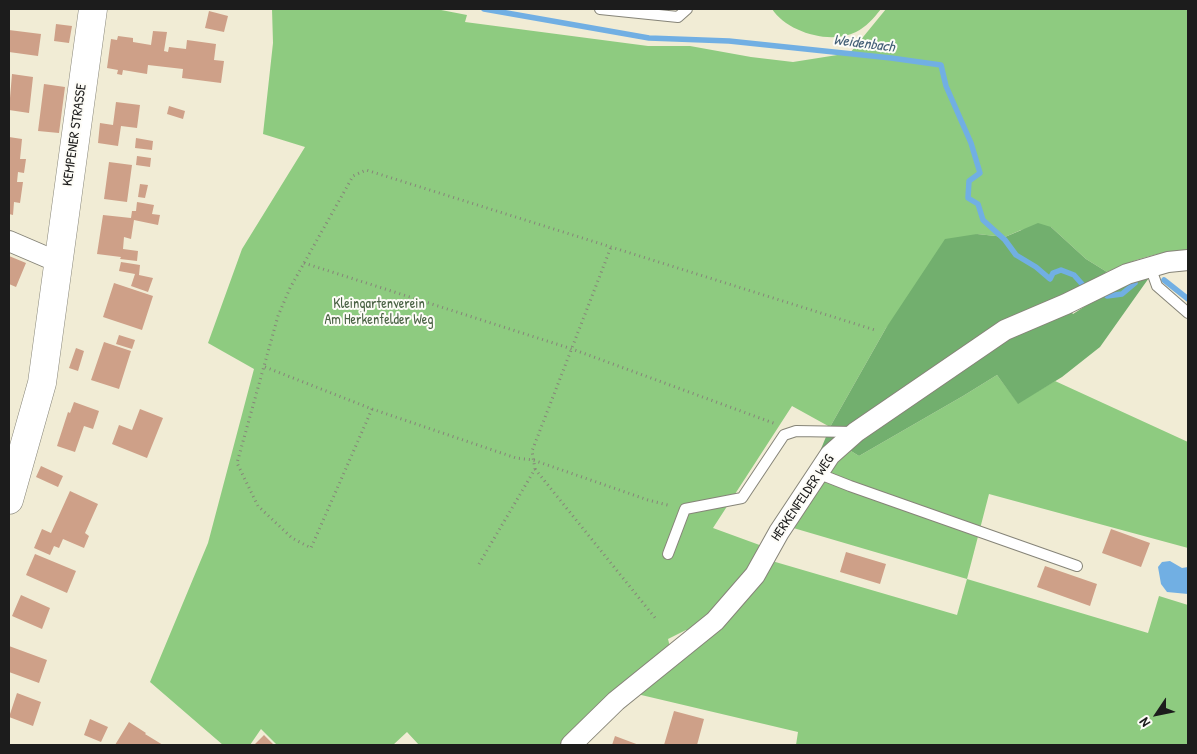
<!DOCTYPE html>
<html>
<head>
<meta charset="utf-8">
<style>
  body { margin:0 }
  #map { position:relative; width:1197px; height:754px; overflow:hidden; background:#f1ecd5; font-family:"Patrick Hand",sans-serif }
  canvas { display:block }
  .frame { position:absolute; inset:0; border:10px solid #1c1c1c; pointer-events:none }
  .north { position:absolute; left:1132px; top:689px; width:50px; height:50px; -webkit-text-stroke:4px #fdfcf7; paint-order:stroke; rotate:236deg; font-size:14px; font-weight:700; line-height:20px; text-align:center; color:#1c1c1c }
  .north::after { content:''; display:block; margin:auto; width:18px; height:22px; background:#1c1c1c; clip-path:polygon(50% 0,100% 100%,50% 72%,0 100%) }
</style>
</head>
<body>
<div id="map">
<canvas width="1197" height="754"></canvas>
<div class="frame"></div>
<div class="north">N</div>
</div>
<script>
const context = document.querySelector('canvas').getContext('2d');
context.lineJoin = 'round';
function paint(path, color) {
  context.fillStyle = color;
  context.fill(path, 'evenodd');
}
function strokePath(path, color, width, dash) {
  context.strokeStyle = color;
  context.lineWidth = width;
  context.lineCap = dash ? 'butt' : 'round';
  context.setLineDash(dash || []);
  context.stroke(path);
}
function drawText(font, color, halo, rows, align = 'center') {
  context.font = font + ' "Patrick Hand",sans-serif';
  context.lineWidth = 4;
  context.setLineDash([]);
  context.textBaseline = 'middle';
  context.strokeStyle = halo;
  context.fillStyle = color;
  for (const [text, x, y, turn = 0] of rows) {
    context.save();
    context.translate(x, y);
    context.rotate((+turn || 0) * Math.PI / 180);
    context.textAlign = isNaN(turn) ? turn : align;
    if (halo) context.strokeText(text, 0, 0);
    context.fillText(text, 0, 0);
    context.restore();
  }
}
paint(new Path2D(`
  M 272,9 L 436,9 L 467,15 L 465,22 L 648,46 L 690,46 L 751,57 L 793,62 L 850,53 L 886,9 L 1188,9 L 1188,250 C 1160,251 1132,260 1107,272 L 1086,259 L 1051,227 L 1021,230 L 1005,237 L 977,234 L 886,328 L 830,427 L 792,406 L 713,528 L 765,547 L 751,571 L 696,630 L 686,630 L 668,639 L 670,647 L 564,745 L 419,745 L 407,732 L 393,745 L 277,745 L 261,729 L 250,745 L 223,745 L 150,682 L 208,543 L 254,369 L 208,343 L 242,249 L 305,147 L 263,134 L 273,43 Z
  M 772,9 L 881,9 C 874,18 866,27 856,32 C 830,45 787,32 772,9 Z
  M 997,375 L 1018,403 L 1055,381 L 1188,442 L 1188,548 L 989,494 L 967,579 L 1148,633 L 1159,596 L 1188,605 L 1188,745 L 796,745 L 798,732 L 637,694 L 772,561 L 957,615 L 967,579 L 790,527 L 846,448 L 859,456 L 963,396 Z`), '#8ecb80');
paint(new Path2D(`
  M 1038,223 L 1051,227 L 1086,259 L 1107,272 L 1064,297 L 814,466 L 830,427 L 886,328 L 945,239 L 977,234 L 1005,237 Z
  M 1151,275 L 1100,347 L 1062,377 L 1018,404 L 997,375 L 963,396 L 859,456 L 846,448 L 1005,338 L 1069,309 L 1073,314 L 1124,281 Z`), '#72af6e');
paint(new Path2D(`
  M 1170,561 L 1182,568 L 1188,567 L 1188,594 L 1167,592 L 1161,584 L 1158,567 L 1162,562 Z`), '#71afe3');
strokePath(new Path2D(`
  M 484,9 L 649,38 L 729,41 L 891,58 L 941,65 L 946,86 L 971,143 L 980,173 L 969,181 L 968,198 L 978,204 L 983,220 L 1005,240 L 1016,255 L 1036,267 L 1050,279 L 1053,273 L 1061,270 L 1074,275 L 1082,284
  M 1164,280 L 1188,299
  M 1107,296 L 1122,294 L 1135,283`), '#71afe3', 5.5);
paint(new Path2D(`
  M 209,11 L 228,16 L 224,32 L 205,28 Z
  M 56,24 L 72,26 L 69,43 L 54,41 Z
  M 9,30 L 41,34 L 38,56 L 9,52 Z
  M 153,31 L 167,32 L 164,51 L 168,52 L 169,47 L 186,49 L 187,40 L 216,44 L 214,60 L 224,61 L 221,83 L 182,78 L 183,69 L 148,65 L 147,74 L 123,70 L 122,75 L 117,74 L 118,70 L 107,68 L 111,39 L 117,40 L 118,36 L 133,38 L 133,42 L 151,45 Z
  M 12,74 L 33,77 L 29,113 L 9,110 Z
  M 44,84 L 65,87 L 59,133 L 38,131 Z
  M 116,102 L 140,105 L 137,128 L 121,126 L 118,146 L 98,143 L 100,123 L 113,125 Z
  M 169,106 L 185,111 L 183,119 L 167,114 Z
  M 9,137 L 22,139 L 20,159 L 26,159 L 24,173 L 18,172 L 17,182 L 23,182 L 20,203 L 14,202 L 13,215 L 9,214 Z
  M 136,138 L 153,141 L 152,150 L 135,148 Z
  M 137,156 L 151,158 L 150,167 L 136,165 Z
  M 109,162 L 132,165 L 127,202 L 104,199 Z
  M 140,184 L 148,185 L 145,198 L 138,197 Z
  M 137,202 L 154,205 L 152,214 L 160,215 L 158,225 L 134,220 L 131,239 L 124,237 L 123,249 L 138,251 L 137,261 L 120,259 L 121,257 L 97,254 L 103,215 L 131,218 L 132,211 L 136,211 Z
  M 9,256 L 26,263 L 16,287 L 9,284 Z
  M 121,262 L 140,265 L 139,275 L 153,278 L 148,292 L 131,286 L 135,274 L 119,271 Z
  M 114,283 L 153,296 L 142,330 L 103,317 Z
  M 119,335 L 135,340 L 132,349 L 116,344 Z
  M 104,342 L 131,351 L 119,389 L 91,380 Z
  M 76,348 L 84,351 L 78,371 L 69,368 Z
  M 74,402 L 99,411 L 93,429 L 84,426 L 75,452 L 57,446 L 68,412 L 70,413 Z
  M 140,409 L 163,418 L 147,458 L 112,444 L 119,425 L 132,430 Z
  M 41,466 L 63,476 L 58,487 L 36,477 Z
  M 70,491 L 98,504 L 85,533 L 89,536 L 84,548 L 63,539 L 59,548 L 54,546 L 50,555 L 34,548 L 42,529 L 51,533 Z
  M 1111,529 L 1150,543 L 1141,567 L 1102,553 Z
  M 846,552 L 886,564 L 880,584 L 840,572 Z
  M 35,554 L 76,571 L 67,593 L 26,575 Z
  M 1045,566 L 1097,584 L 1090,606 L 1037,587 Z
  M 21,595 L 50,608 L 42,629 L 12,616 Z
  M 9,646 L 47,660 L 39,683 L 9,672 Z
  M 17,693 L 41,702 L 33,726 L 9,717 Z
  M 674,711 L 704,719 L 697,745 L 664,745 Z
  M 90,719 L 108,727 L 101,742 L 84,735 Z
  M 129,722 L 146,733 L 145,734 L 163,745 L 115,745 Z
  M 264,735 L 273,744 L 272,745 L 254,745 Z
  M 615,736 L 639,745 L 612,745 Z`), '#cea088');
const service = new Path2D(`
  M 600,9 L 678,17 L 687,9
  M 1150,266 L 1157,286 L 1188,313
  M 817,473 L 850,486 L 1077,566
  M 668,554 L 685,509 L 742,498 L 784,435 L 796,431 L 853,432`);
const minor = new Path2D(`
  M 9,241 L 58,262
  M 571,745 L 616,701 L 715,621 L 755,575 L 779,532 L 830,455 L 856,432 L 1005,330 L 1066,304 L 1127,274 L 1168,262 L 1188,260`);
const secondary = new Path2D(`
  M 9,500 L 42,383 L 93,9`);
strokePath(service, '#868478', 12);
strokePath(minor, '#868478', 22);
strokePath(secondary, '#868478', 29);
strokePath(new Path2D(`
  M 304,263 L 572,349 L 776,424
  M 265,367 L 372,409 L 516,458 L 533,460 L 648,500 L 671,506
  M 372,409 L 311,548 L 292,538 L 258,506 L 237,463 L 278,316 L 290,288 L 353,176 L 366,170 L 875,330
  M 535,469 L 656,619
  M 479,564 L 535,469 L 532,451 L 611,247`), '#868478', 3, [1, 4]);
strokePath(service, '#fff', 10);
strokePath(minor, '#fff', 20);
strokePath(secondary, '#fff', 28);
drawText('14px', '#1c1c1c', '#fdfcf7', [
  ["KEMPENER STRASSE",75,135,-82],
  ["HERKENFELDER WEG",803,498,-56]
]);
drawText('14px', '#4a6244', '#fdfcf7', [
  ["Kleingartenverein",379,304],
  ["Am Herkenfelder Weg",379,320]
]);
drawText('italic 15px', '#425e76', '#fdfcf7', [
  ["Weidenbach",864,44,7]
]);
</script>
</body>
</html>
